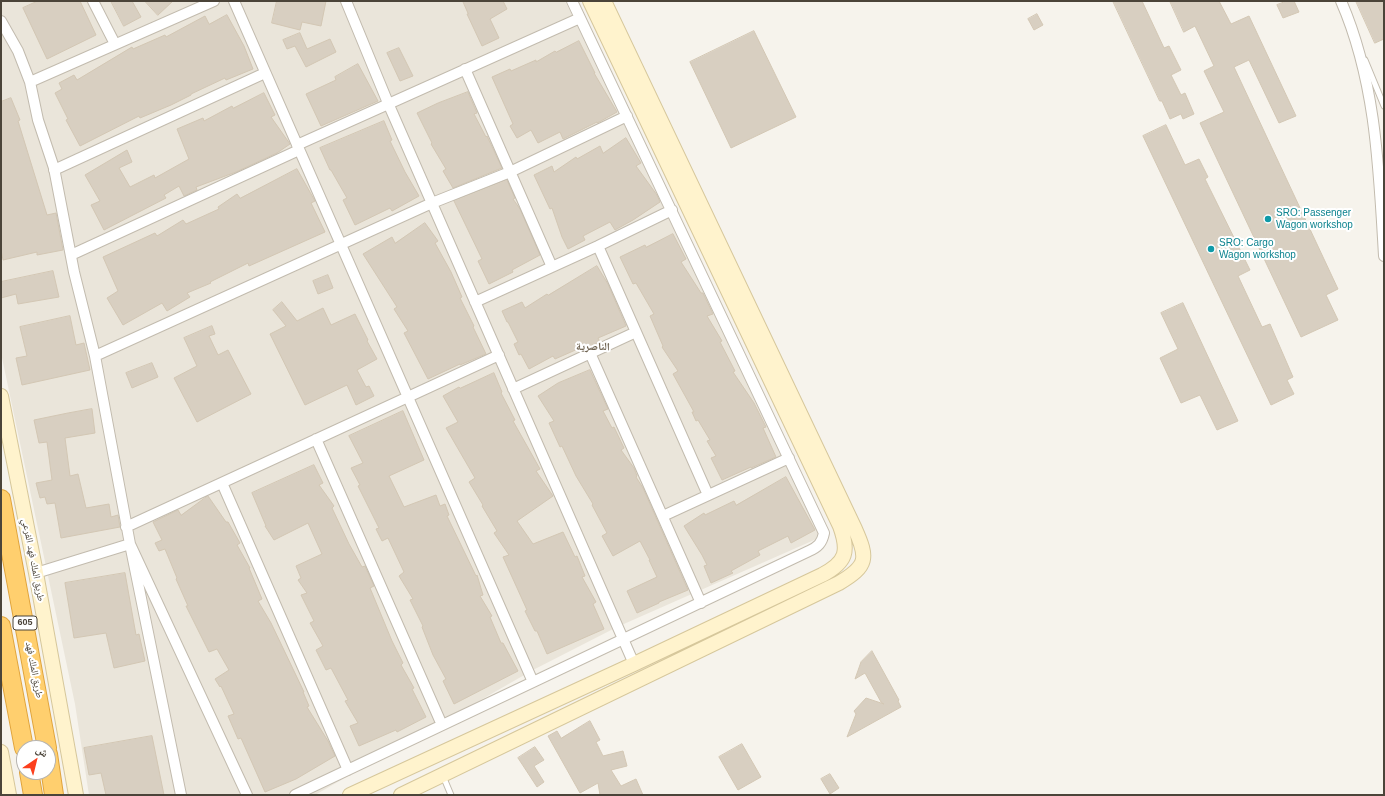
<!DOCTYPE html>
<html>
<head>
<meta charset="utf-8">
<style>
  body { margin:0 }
  #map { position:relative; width:1385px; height:796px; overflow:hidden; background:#f6f3ec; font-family:Arial,"Noto Naskh Arabic",sans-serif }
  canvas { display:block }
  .frame { position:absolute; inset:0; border:2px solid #4b4439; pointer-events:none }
  .north { position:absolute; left:16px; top:740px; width:40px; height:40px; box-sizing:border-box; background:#fff; border:1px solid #b7b4b0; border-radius:50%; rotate:35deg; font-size:11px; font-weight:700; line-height:16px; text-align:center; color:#4b4439 }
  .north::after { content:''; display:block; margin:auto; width:14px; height:18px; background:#fc3f1d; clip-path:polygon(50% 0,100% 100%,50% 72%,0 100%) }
</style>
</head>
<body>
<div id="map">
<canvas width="1385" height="796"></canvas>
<div class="frame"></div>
<div class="north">ش</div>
</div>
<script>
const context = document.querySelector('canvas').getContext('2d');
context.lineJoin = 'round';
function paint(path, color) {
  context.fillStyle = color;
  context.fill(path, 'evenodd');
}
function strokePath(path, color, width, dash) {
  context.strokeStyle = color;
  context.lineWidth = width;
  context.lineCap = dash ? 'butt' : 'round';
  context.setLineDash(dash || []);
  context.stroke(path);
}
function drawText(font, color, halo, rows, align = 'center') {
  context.font = font + ' Arial,"Noto Naskh Arabic",sans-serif';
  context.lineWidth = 4;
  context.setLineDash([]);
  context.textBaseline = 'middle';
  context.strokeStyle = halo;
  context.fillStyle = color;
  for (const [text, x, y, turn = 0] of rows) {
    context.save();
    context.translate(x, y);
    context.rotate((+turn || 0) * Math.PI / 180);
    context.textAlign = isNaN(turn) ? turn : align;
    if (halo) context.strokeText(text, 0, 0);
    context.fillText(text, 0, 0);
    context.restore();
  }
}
paint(new Path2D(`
  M 1,1 L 565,1 L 610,89 L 821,537 L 617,627 L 533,670 L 315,795 L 89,795 L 75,704 L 1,353 Z`), '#eae5da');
const building = new Path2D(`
  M 38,1 L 80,1 L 96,35 L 47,59 L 23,8 Z
  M 111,1 L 132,1 L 141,17 L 124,26 Z
  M 145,1 L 173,1 L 158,15 Z
  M 277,1 L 326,1 L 321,26 L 302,22 L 300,30 L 272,23 Z
  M 463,1 L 503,1 L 507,9 L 490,19 L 499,38 L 482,46 L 467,14 L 468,14 Z
  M 1113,1 L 1142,1 L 1164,48 L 1169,46 L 1181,70 L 1171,75 L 1181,95 L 1185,93 L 1194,114 L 1183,119 L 1181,114 L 1170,119 L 1162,101 L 1160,101 Z
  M 1170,1 L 1219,1 L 1231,24 L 1249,16 L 1296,116 L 1279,123 L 1249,60 L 1234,67 L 1338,289 L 1326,295 L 1338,320 L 1301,337 L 1200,123 L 1224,112 L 1204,71 L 1214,66 L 1195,26 L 1184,32 Z
  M 1287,1 L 1294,1 L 1299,12 L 1283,18 L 1277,5 Z
  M 1356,1 L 1384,1 L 1384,39 L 1375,43 Z
  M 1037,14 L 1043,25 L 1034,30 L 1028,19 Z
  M 227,15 L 244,46 L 253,69 L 226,80 L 225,78 L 191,94 L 191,95 L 171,105 L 140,118 L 139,116 L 80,146 L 66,120 L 68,119 L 55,93 L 62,89 L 59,83 L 74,75 L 77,80 L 132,47 L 133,49 L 165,35 L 166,37 L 205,16 L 209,24 Z
  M 754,31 L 796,117 L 731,148 L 690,62 Z
  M 300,33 L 307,49 L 330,39 L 336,52 L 306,67 L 295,46 L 287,49 L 283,40 Z
  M 579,41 L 595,73 L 594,73 L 617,112 L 601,121 L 597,123 L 597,122 L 563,139 L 560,132 L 538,143 L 531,130 L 517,138 L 510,126 L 513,124 L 492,77 L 510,69 L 511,71 L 536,60 L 536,62 L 555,51 L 556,52 Z
  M 399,48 L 413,76 L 400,81 L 387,53 Z
  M 358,64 L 378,101 L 321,126 L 306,94 L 336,80 L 335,77 Z
  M 468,92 L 477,113 L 474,114 L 486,137 L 487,136 L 502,168 L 453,188 L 443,171 L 446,169 L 431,144 L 432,143 L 417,113 L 438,103 Z
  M 264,93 L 275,115 L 271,117 L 290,144 L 277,153 L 236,172 L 196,187 L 197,190 L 184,196 L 179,186 L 164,195 L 166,198 L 104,230 L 91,205 L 100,201 L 85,175 L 127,150 L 132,162 L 119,168 L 130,187 L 154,175 L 155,178 L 189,159 L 177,129 L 203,118 L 204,121 L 232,106 L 233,108 Z
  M 11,98 L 20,120 L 18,121 L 47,215 L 56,213 L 63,250 L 37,255 L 37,252 L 3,260 L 1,250 L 1,102 Z
  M 384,121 L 392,140 L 390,141 L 405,172 L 419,196 L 392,211 L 390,208 L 355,225 L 343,200 L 347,198 L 331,170 L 330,170 L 320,148 Z
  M 1166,125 L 1185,165 L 1199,159 L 1208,177 L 1205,179 L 1250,270 L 1238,276 L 1262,327 L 1270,324 L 1293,377 L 1287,380 L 1294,394 L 1271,405 L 1143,136 Z
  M 626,138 L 641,163 L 636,166 L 657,195 L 660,202 L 633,220 L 615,230 L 610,222 L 583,236 L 585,240 L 568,249 L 562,237 L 552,208 L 550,209 L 534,175 L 552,166 L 554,172 L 576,157 L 577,159 L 600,146 L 603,153 Z
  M 297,169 L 315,201 L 311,203 L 325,232 L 249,266 L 248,263 L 210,282 L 211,283 L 187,293 L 190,297 L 167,311 L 162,303 L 123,325 L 107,298 L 118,291 L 103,257 L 155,233 L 157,236 L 183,220 L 186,224 L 219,209 L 218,207 L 237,194 L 240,198 Z
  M 507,180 L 515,198 L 513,199 L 520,209 L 540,255 L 512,270 L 513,272 L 489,284 L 478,261 L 482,259 L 454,201 Z
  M 425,223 L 438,241 L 435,243 L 451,272 L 462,297 L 460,298 L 474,326 L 473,327 L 486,354 L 460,365 L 460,364 L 428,379 L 404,333 L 408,331 L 394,309 L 397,307 L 363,254 L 392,237 L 395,243 Z
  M 673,234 L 686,259 L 681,262 L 701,293 L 703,293 L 713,314 L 707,316 L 722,341 L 720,342 L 735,371 L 733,372 L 754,403 L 766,427 L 763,428 L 776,457 L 751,468 L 751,467 L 722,480 L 711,458 L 716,456 L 707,441 L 710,440 L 698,420 L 696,421 L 692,412 L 694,412 L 673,374 L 678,371 L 662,347 L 663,346 L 650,316 L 654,314 L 636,283 L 633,284 L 620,257 L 645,245 L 646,247 Z
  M 597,266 L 608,284 L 626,326 L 598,338 L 600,342 L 581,350 L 580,348 L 555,359 L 553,356 L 529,369 L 521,354 L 519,355 L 514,344 L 518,342 L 508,322 L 507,322 L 502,311 L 522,302 L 525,308 L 547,294 L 548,295 Z
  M 53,271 L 59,297 L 18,304 L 16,294 L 1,298 L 1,282 Z
  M 328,275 L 333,288 L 318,294 L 313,281 Z
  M 282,302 L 297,321 L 323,308 L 331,325 L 355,314 L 368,340 L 367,341 L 377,359 L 357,370 L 366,387 L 369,386 L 374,396 L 356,405 L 347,385 L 305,405 L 270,334 L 286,326 L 273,310 Z
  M 1183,303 L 1238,421 L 1217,430 L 1200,395 L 1181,403 L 1160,358 L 1178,349 L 1161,313 Z
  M 70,316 L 76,345 L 84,343 L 90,370 L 22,385 L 16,358 L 27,356 L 20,327 Z
  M 212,326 L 215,334 L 209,336 L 218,355 L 228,350 L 251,394 L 197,422 L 174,378 L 197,366 L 184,338 Z
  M 152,363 L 158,377 L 132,388 L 126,373 Z
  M 590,370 L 608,409 L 603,411 L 612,428 L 614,427 L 624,448 L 621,450 L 634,468 L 637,476 L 636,477 L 643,488 L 688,590 L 659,602 L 659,603 L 637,613 L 627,591 L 657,577 L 649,560 L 650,560 L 640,541 L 613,556 L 602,536 L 607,533 L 592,505 L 593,504 L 576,476 L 562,446 L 560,447 L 549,423 L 554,421 L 538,396 L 558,383 Z
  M 494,373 L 502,392 L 501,393 L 515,420 L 513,421 L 540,469 L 536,471 L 553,496 L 517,521 L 533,544 L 563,532 L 575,557 L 577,556 L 585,576 L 582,577 L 596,602 L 593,604 L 604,629 L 547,654 L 537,631 L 535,631 L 525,611 L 527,610 L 503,557 L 509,555 L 494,533 L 497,531 L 482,506 L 483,505 L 469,482 L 475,478 L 446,428 L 458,422 L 443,396 L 459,387 L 460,388 Z
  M 92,409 L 95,433 L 65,438 L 70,476 L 78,474 L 86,508 L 109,504 L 111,517 L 118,515 L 120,527 L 61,538 L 55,503 L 47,504 L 45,497 L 40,498 L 36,483 L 52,480 L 47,442 L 39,443 L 34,420 L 68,413 Z
  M 403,411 L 424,460 L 389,476 L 404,507 L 436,495 L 440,506 L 445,504 L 449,515 L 447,516 L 476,576 L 477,575 L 483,595 L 480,596 L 492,616 L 490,617 L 501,643 L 503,643 L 518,671 L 454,704 L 443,681 L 446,679 L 433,655 L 422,627 L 423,626 L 410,600 L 413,599 L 399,576 L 404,572 L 388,538 L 382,541 L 376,529 L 379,528 L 358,486 L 360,485 L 351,468 L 363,463 L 349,436 Z
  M 314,465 L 323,483 L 319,485 L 334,506 L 332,508 L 349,544 L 362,567 L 365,566 L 374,586 L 370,588 L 392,641 L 403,663 L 401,665 L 414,688 L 412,689 L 426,717 L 397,732 L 396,730 L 359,746 L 350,726 L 358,723 L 345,701 L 348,700 L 331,668 L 326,670 L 316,650 L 323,646 L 310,623 L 314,621 L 301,595 L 307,593 L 298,580 L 301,578 L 296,566 L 322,554 L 308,523 L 274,540 L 265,526 L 266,526 L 252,493 Z
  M 786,477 L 815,530 L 791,543 L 788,536 L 758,551 L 760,555 L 731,571 L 733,573 L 711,583 L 704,566 L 707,565 L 702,555 L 684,526 L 704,513 L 705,515 L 734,501 L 736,505 Z
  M 208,496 L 226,522 L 228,522 L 240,543 L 237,545 L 250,568 L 249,568 L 262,599 L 258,601 L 271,623 L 304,692 L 303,692 L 309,706 L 307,707 L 328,741 L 335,756 L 296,779 L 265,792 L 241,738 L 238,739 L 228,716 L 234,714 L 221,686 L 220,687 L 215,679 L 229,670 L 217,649 L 209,652 L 186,606 L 188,606 L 176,579 L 177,578 L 165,549 L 159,551 L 155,543 L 162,540 L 153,522 L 178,510 L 181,515 Z
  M 125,573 L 136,635 L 139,634 L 145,661 L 114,668 L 106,633 L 74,638 L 65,583 Z
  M 872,651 L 899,700 L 898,701 L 901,707 L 847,737 L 856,714 L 854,711 L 866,698 L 884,704 L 881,702 L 865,673 L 855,679 L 861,662 Z
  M 590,721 L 600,740 L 596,742 L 603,756 L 623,751 L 627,766 L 611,770 L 621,786 L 636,779 L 643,795 L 600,795 L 598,783 L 580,793 L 548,736 L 557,731 L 561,738 Z
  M 152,736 L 164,795 L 106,795 L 101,773 L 89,775 L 84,748 Z
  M 742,744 L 761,777 L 738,790 L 719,757 Z
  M 535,747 L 544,760 L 534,766 L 544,782 L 537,787 L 518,758 Z
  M 830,774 L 839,788 L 830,794 L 821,779 Z`);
paint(building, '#d8cfc1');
strokePath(building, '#d3c7b4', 1);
const lane = new Path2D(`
  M 1365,60 L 1384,106
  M 443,776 L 451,795`);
const street = new Path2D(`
  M 93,1 L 115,44
  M 234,1 L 533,682
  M 346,1 L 388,103 L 634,664
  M 1341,1 C 1376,81 1379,170 1384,256
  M 1,21 L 18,51 L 30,82 L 38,120 L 54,168 L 74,272 L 95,356 L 130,544 L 181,795
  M 465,69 L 552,267
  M 30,82 L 214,1
  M 297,145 L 580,18
  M 54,170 L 265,73
  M 598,246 L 708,495
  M 71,255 L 299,150
  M 475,302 L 598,246 L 672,210
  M 590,353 L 701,603
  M 95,356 L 432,203 L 510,172 L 627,116
  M 513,389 L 636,332
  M 316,439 L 442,725
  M 222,483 L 348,770
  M 663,516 L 789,458
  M 126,527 L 499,355
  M 36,573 L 130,544 L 247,795
  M 295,795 L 809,551 C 818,547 822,543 824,533 L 572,1`);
const secondary = new Path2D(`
  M 1,396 L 36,573 L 76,795
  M 1,752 L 9,795
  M 350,795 L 634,664 L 822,575 C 847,562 849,551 840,526 L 590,1
  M 401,795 L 839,583 C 868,566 868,558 855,529 L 604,1`);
const highway = new Path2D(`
  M 1,499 L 47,748
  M 1,626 L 24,748
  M 48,754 L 54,795
  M 29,772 L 33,795`);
strokePath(lane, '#c2bbae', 7);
strokePath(street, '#c2bbae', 12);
strokePath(secondary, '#d6c79b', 16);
strokePath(highway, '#e0a43c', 20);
strokePath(lane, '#fff', 5);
strokePath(street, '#fff', 10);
strokePath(secondary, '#fff3cd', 14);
strokePath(highway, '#ffcf6e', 18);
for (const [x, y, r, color] of [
  [1268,219,4,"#0f9aa8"],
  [1211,249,4,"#0f9aa8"]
]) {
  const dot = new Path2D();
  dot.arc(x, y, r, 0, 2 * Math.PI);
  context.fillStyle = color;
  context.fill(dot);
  strokePath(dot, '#fff', 1.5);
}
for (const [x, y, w] of [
  [25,623,24]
]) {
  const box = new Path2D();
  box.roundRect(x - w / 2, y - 7, w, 14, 3);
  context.fillStyle = '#fff';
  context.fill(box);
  strokePath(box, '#4b4439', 1);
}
drawText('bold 9px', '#4b4439', null, [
  ["605",25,623]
]);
drawText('10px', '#0d838f', '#fff', [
  ["SRO: Passenger",1276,213],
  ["Wagon workshop",1276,225],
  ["SRO: Cargo",1219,243],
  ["Wagon workshop",1219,255]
], 'left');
drawText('10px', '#4b4439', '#fff', [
  ["طريق الملك فهد الفرعي",33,560,79],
  ["طريق الملك فهد",34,670,79]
]);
drawText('bold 11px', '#6e6250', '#fff', [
  ["الناصرية",593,347]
]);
</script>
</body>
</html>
